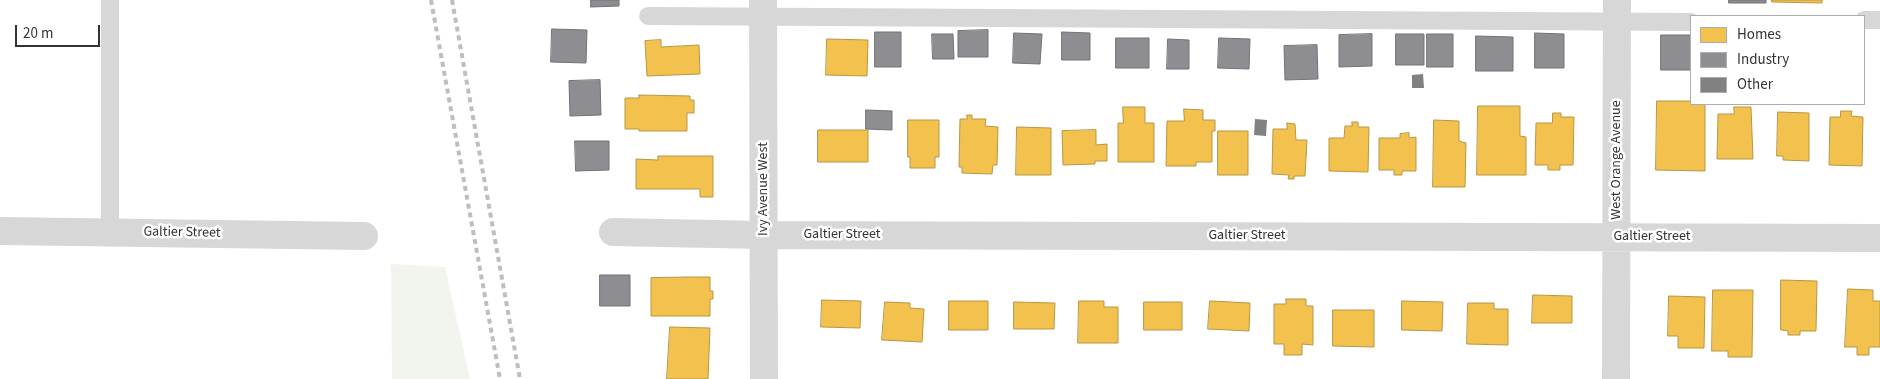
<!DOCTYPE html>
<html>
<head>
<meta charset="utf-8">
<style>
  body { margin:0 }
  #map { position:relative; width:1880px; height:379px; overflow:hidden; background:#fff; font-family:"Source Sans 3",sans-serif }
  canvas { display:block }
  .legend { position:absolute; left:1690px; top:15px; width:175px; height:90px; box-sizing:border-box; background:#fff; border:1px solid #adadad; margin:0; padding:6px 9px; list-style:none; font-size:15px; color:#333 }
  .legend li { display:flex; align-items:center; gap:10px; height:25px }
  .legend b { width:25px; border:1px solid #adadad }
  .scale { position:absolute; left:15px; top:25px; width:85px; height:22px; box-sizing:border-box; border:2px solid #333; border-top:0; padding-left:6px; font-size:15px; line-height:18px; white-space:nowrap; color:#333; -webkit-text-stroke:4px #fff; paint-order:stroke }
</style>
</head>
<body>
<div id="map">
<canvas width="1880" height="379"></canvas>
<ul class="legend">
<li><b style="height:14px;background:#f2c14e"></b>Homes</li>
<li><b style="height:14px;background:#8d8d92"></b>Industry</li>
<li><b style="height:14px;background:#818181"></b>Other</li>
</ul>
<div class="scale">20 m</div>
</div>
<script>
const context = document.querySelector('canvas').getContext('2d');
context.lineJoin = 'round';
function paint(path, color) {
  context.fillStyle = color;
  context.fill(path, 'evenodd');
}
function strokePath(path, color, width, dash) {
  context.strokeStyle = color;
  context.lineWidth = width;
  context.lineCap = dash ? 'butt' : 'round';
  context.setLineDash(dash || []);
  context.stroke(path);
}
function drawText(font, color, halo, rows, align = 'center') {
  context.font = font + ' "Source Sans 3",sans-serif';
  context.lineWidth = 5;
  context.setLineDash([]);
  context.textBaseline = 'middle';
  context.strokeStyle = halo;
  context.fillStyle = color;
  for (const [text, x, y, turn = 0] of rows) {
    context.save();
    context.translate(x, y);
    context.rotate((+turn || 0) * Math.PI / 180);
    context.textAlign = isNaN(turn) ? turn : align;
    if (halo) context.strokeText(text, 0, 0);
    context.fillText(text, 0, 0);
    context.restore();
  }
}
paint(new Path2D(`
  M 391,264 L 445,267 L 470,379 L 392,379 Z`), '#f1f5ed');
const homes = new Path2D(`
  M 1772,0 L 1822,0 L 1822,3 L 1772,2 Z
  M 827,39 L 868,40 L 867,76 L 826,75 Z
  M 661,40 L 661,47 L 699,45 L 700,74 L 647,76 L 645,41 Z
  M 639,95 L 690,96 L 690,100 L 694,100 L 694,113 L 687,113 L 687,131 L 639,131 L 639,129 L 625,129 L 625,98 L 639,98 Z
  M 1657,101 L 1691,101 L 1691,104 L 1705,104 L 1705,171 L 1656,170 Z
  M 1478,106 L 1520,106 L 1520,136 L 1526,137 L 1526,175 L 1477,175 Z
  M 1123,107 L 1145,107 L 1145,123 L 1154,123 L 1154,162 L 1118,162 L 1118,123 L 1123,123 Z
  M 1734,107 L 1751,107 L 1753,159 L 1717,159 L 1718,114 L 1734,114 Z
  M 1184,109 L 1203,110 L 1203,120 L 1215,120 L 1215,131 L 1212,131 L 1212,162 L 1196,162 L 1196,166 L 1166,166 L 1167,121 L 1184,121 Z
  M 1841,111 L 1852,111 L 1851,116 L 1863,117 L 1862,166 L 1829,165 L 1830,117 L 1840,117 Z
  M 1778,112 L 1809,113 L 1809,161 L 1783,160 L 1783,156 L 1777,156 Z
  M 1553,113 L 1561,113 L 1561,117 L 1574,117 L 1573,165 L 1560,165 L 1560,170 L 1548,170 L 1548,165 L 1535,165 L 1536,123 L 1552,123 Z
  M 967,115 L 972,115 L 972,119 L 986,119 L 985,126 L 998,127 L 997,165 L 993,165 L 992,174 L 962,173 L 962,167 L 959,167 L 960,119 L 967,119 Z
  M 908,120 L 939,120 L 939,157 L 935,157 L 935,168 L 910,168 L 910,157 L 908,157 Z
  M 1434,120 L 1459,121 L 1459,141 L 1466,143 L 1465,187 L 1433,187 Z
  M 1352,122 L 1358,122 L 1358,127 L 1369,127 L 1368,172 L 1329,171 L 1329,138 L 1344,138 L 1345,126 L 1352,126 Z
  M 1287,123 L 1295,124 L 1296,140 L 1307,140 L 1305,176 L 1294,176 L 1294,179 L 1288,179 L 1289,175 L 1272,174 L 1273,129 L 1287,129 Z
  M 1017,127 L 1051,128 L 1051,175 L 1016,175 Z
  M 818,130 L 868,130 L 868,162 L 818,162 Z
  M 1096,130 L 1096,145 L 1107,144 L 1107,161 L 1095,161 L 1095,164 L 1063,165 L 1062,131 Z
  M 1218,131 L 1248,131 L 1248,175 L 1218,175 Z
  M 1409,133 L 1409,138 L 1416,137 L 1416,171 L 1402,171 L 1402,175 L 1394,175 L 1394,170 L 1379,170 L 1379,138 L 1400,138 L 1400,134 Z
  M 658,156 L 713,156 L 713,197 L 700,197 L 700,189 L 636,189 L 636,159 L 658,160 Z
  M 689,277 L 710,277 L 710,291 L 713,291 L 713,299 L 710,299 L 710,316 L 651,316 L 651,278 Z
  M 1781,280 L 1817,281 L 1816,331 L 1800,331 L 1800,335 L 1788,335 L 1788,331 L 1781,330 Z
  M 1848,289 L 1873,290 L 1873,301 L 1880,301 L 1880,347 L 1869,347 L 1869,355 L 1857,355 L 1857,347 L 1845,347 Z
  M 1713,290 L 1753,290 L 1752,357 L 1728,357 L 1728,351 L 1712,351 Z
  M 1533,295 L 1572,296 L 1572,323 L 1532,323 Z
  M 1669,296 L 1705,297 L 1704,348 L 1678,348 L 1678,336 L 1668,336 Z
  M 1286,299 L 1306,299 L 1306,306 L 1313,306 L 1313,345 L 1302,344 L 1302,355 L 1284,355 L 1284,344 L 1274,344 L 1274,304 L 1286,304 Z
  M 822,300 L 861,301 L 860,328 L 821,327 Z
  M 949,301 L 988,301 L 988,330 L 949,330 Z
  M 1079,301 L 1104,301 L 1104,307 L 1118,307 L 1118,343 L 1078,343 Z
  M 1210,301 L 1250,303 L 1249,331 L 1208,329 Z
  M 1402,301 L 1443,302 L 1442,331 L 1402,330 Z
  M 885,302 L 910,303 L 910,308 L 924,309 L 922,342 L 882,340 Z
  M 1014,302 L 1055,303 L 1054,329 L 1014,329 Z
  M 1144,302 L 1182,302 L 1182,330 L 1144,330 Z
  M 1468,303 L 1494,303 L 1494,309 L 1508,309 L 1508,345 L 1467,344 Z
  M 1333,310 L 1374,310 L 1374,347 L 1333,346 Z
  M 670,327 L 710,328 L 708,379 L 667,379 Z`);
paint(homes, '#f2c14e');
strokePath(homes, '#b99646', 1);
const industry = new Path2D(`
  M 591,0 L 619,0 L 619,6 L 591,7 Z
  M 1729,0 L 1766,0 L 1766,3 L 1729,3 Z
  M 552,29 L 587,30 L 586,63 L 551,62 Z
  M 988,30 L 988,57 L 958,57 L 958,31 Z
  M 875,32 L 901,32 L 901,67 L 875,67 Z
  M 1062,32 L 1090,33 L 1090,60 L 1062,60 Z
  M 1014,33 L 1042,34 L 1040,64 L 1013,63 Z
  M 1535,33 L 1564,34 L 1564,68 L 1535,68 Z
  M 932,34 L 953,34 L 954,59 L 933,59 Z
  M 1372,34 L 1372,66 L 1339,67 L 1339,35 Z
  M 1396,34 L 1424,34 L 1424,65 L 1396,65 Z
  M 1427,34 L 1453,34 L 1453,67 L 1427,67 Z
  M 1661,35 L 1691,35 L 1691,70 L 1661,70 Z
  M 1476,36 L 1513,37 L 1513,71 L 1476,71 Z
  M 1116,38 L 1149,38 L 1149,68 L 1116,68 Z
  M 1219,38 L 1250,39 L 1249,69 L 1218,68 Z
  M 1168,39 L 1189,40 L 1189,69 L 1167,69 Z
  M 1317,45 L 1318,79 L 1285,80 L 1284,46 Z
  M 600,80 L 601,115 L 570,116 L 569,81 Z
  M 866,110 L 892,111 L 892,130 L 866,129 Z
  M 575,141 L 609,141 L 609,170 L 576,171 Z
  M 600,275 L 630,275 L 630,306 L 600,306 Z`);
paint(industry, '#8d8d92');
strokePath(industry, '#727276', 1);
paint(new Path2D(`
  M 1423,74 L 1424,88 L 1412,88 L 1412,75 Z
  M 1255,119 L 1267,120 L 1266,136 L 1254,135 Z`), '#818181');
strokePath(new Path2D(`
  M 110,0 L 110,232
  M 648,16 L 1691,22
  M 1864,20 L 1880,20`), '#d7d7d7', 18);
strokePath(new Path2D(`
  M 763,0 L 764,379
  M 0,231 L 364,236
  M 613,232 L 764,235 L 1880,238
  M 1616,379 L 1617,0`), '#d7d7d7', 28);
strokePath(new Path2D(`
  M 431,0 L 500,379
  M 452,0 L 520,379`), '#bebebe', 4, [5, 4]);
drawText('14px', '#333', '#fff', [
  ["West Orange Avenue",1617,160,-90],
  ["Ivy Avenue West",764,189,-90],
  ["Galtier Street",182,233,1],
  ["Galtier Street",842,235],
  ["Galtier Street",1247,236],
  ["Galtier Street",1652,237]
]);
</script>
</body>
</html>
